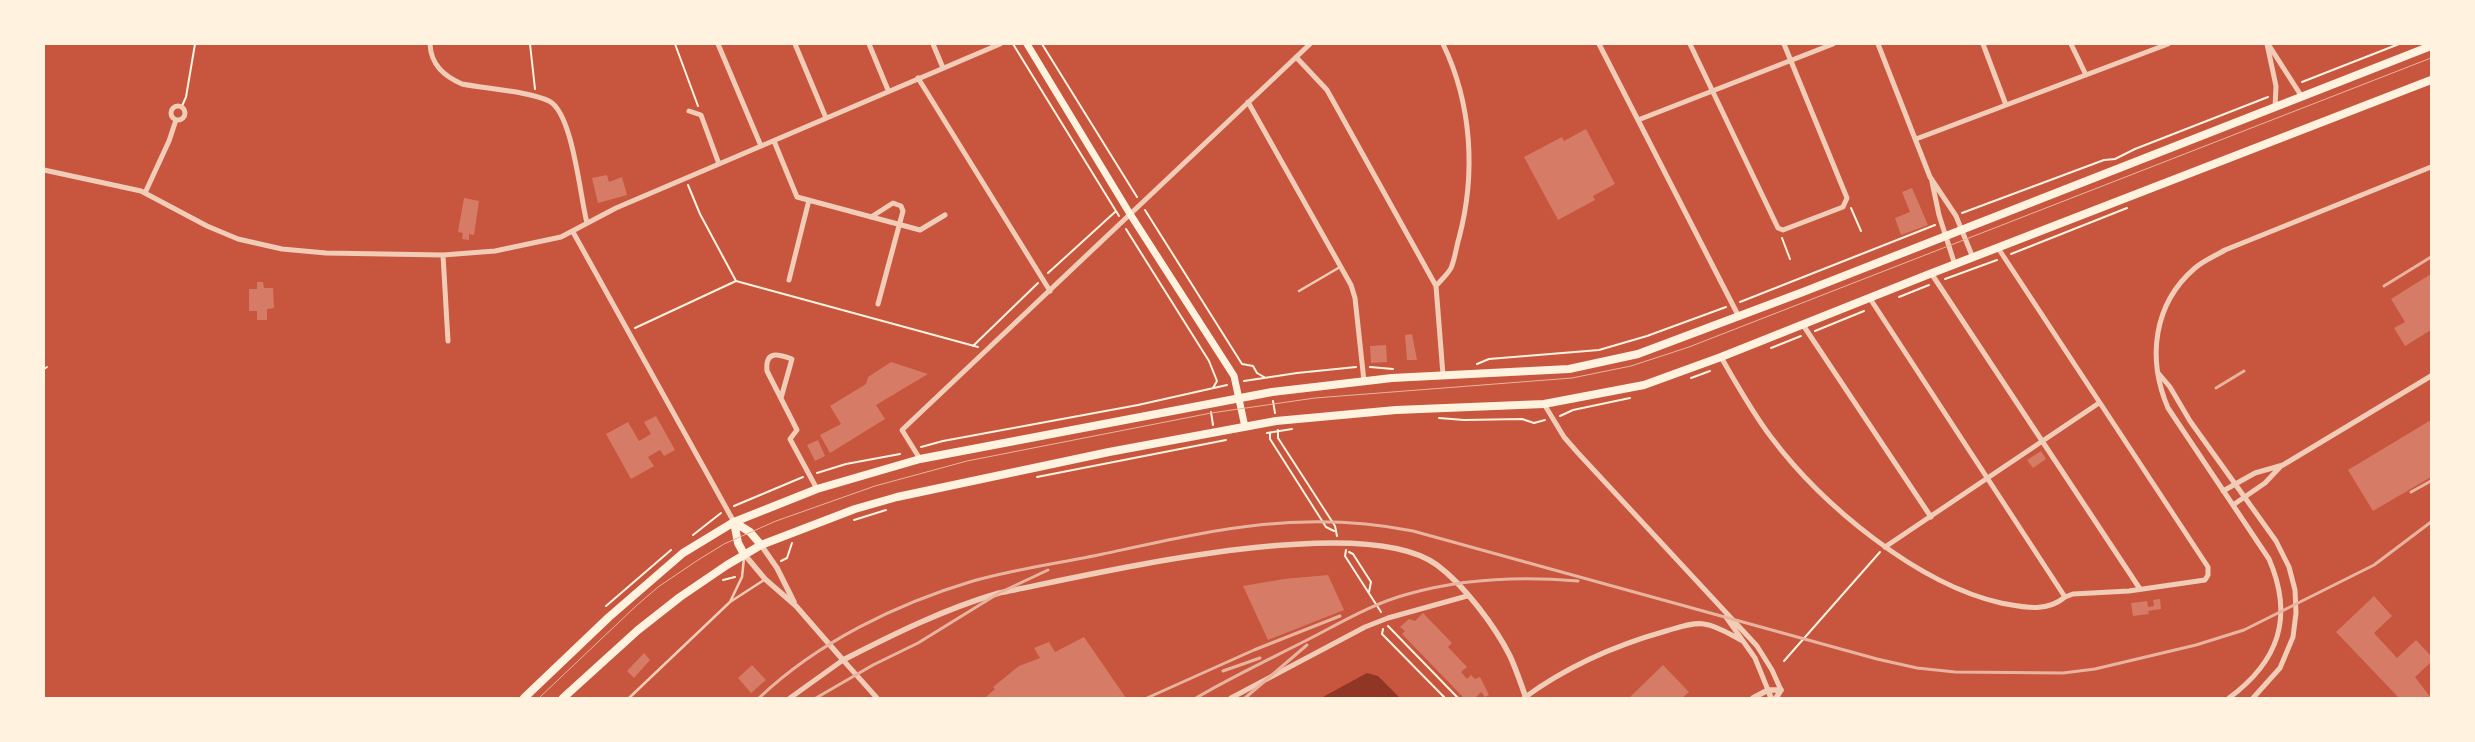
<!DOCTYPE html>
<html>
<head>
<meta charset="utf-8">
<style>
  body { margin:0 }
  #map { position:relative; width:2475px; height:742px; overflow:hidden; background:#c8553d; font-family:"Varela Round",sans-serif }
  canvas { display:block }
  .frame { position:absolute; inset:0; border:45px solid #fff3e0; pointer-events:none }
</style>
</head>
<body>
<div id="map">
<canvas width="2475" height="742"></canvas>
<div class="frame"></div>
</div>
<script>
const context = document.querySelector('canvas').getContext('2d');
context.lineJoin = 'round';
function paint(path, color) {
  context.fillStyle = color;
  context.fill(path, 'evenodd');
}
function strokePath(path, color, width, dash) {
  context.strokeStyle = color;
  context.lineWidth = width;
  context.lineCap = dash ? 'butt' : 'round';
  context.setLineDash(dash || []);
  context.stroke(path);
}
paint(new Path2D(`
  M 1367,673 L 1378,676 L 1400,698 L 1321,698 Z`), '#8f3625');
paint(new Path2D(`
  M 1586,129 L 1615,184 L 1593,196 L 1595,200 L 1558,220 L 1524,157 L 1562,137 L 1564,141 Z
  M 607,175 L 609,182 L 622,177 L 627,195 L 598,203 L 592,178 Z
  M 1912,188 L 1928,225 L 1901,235 L 1895,218 L 1910,212 L 1902,192 Z
  M 464,198 L 479,201 L 474,235 L 469,234 L 469,240 L 462,239 L 463,233 L 458,232 Z
  M 2431,274 L 2431,330 L 2405,346 L 2394,328 L 2405,322 L 2391,299 Z
  M 257,282 L 263,282 L 264,288 L 273,288 L 274,308 L 267,309 L 267,320 L 257,320 L 257,311 L 249,311 L 249,289 L 257,289 Z
  M 1412,334 L 1417,360 L 1407,360 L 1405,335 Z
  M 1386,345 L 1387,362 L 1371,363 L 1370,346 Z
  M 891,362 L 928,374 L 876,405 L 885,419 L 830,453 L 820,435 L 841,424 L 830,406 L 866,384 L 868,377 Z
  M 656,416 L 675,450 L 664,456 L 660,450 L 648,457 L 654,466 L 631,479 L 606,434 L 628,422 L 639,441 L 651,434 L 644,422 Z
  M 2431,420 L 2431,477 L 2373,511 L 2348,470 Z
  M 818,440 L 825,456 L 815,461 L 807,445 Z
  M 2041,451 L 2046,459 L 2033,468 L 2027,460 Z
  M 1328,575 L 1344,610 L 1268,640 L 1243,586 L 1284,579 Z
  M 2374,596 L 2392,616 L 2374,633 L 2397,658 L 2416,640 L 2431,656 L 2431,662 L 2415,677 L 2431,698 L 2399,698 L 2336,632 Z
  M 2160,599 L 2161,609 L 2148,611 L 2149,614 L 2133,616 L 2131,603 L 2147,601 L 2148,607 L 2154,606 L 2153,600 Z
  M 1423,613 L 1452,643 L 1448,647 L 1467,667 L 1461,672 L 1467,679 L 1471,675 L 1475,679 L 1480,677 L 1489,695 L 1485,697 L 1481,692 L 1475,698 L 1464,698 L 1402,634 L 1405,631 L 1400,627 L 1409,619 L 1415,621 Z
  M 1084,637 L 1126,698 L 986,697 L 995,689 L 993,687 L 1019,666 L 1040,658 L 1034,648 L 1049,642 L 1055,652 Z
  M 644,653 L 650,660 L 634,678 L 627,671 Z
  M 752,665 L 766,680 L 751,693 L 738,678 Z
  M 1663,665 L 1689,692 L 1682,698 L 1629,698 Z`), '#d67c66');
strokePath(new Path2D(`
  M 530,44 L 535,89
  M 675,44 L 698,106
  M 1013,44 L 1119,216
  M 1042,44 L 1137,197
  M 2302,82 L 2399,44
  M 182,106 L 186,97 L 195,44
  M 688,185 L 700,214 L 736,281
  M 1851,208 L 1861,231
  M 1145,210 L 1242,364 L 1253,366 L 1257,373 L 1264,377
  M 1962,213 L 2104,160 L 2115,159 L 2135,149 L 2268,97
  M 1126,229 L 1209,361 L 1217,381 L 1213,388
  M 1782,238 L 1790,259
  M 2011,254 L 2127,208
  M 1048,273 L 1115,212
  M 1945,279 L 1997,260
  M 1899,297 L 1929,285
  M 1740,302 L 1935,225
  M 635,328 L 736,281 L 978,347
  M 1815,331 L 1864,311
  M 973,346 L 1038,283
  M 1771,348 L 1801,336
  M 1477,364 L 1489,359 L 1599,350 L 1647,336 L 1726,307
  M 1370,367 L 1393,369
  M 44,369 L 47,367
  M 1691,378 L 1710,371
  M 1244,381 L 1297,373 L 1356,367
  M 1273,401 L 1275,413
  M 1211,412 L 1213,425
  M 1560,416 L 1573,410 L 1630,398
  M 1439,418 L 1464,420 L 1522,419 L 1534,423 L 1545,420
  M 1278,430 L 1278,438 L 1335,526 L 1337,536
  M 1267,433 L 1292,429
  M 1270,433 L 1270,439 L 1326,527 L 1334,531
  M 921,447 L 943,441 L 1138,405 L 1227,385
  M 817,473 L 846,464 L 900,454
  M 1037,477 L 1226,440
  M 734,506 L 803,477
  M 854,520 L 886,510
  M 693,535 L 721,513
  M 1346,550 L 1345,556 L 1381,612
  M 1349,552 L 1353,554 L 1371,582 L 1369,592
  M 781,561 L 787,558 L 792,543
  M 723,580 L 735,577
  M 606,606 L 671,550
  M 1388,626 L 1458,698
  M 1383,629 L 1382,634 L 1445,698
  M 1784,661 L 1880,552`), '#fff3e0', 2);
strokePath(new Path2D(`
  M 1299,291 L 1340,267
  M 730,602 L 742,577 L 744,558
  M 629,698 L 730,602 L 764,580`), '#f1ccb7', 2.5);
strokePath(new Path2D(`
  M 430,44 C 431,65 444,76 462,84 C 487,89 528,91 549,101 C 573,113 580,197 587,223
  M 718,44 L 761,146
  M 795,44 L 826,118
  M 869,44 L 888,90
  M 933,44 L 943,68
  M 1599,44 L 1739,317
  M 1690,44 L 1778,228 L 1783,230 L 1843,207 L 1847,198 L 1784,44
  M 1878,44 L 1930,177 L 1956,216 L 1973,258
  M 1983,44 L 2006,105
  M 2071,44 L 2086,75
  M 2267,44 L 2276,86 L 2275,108
  M 2270,47 L 2302,97
  M 1296,57 L 1327,90 L 1436,286
  M 918,78 L 1050,291
  M 1248,102 L 1351,285 L 1355,298 L 1364,381
  M171 113a7 7 0 1 1 14 0a7 7 0 1 1-14 0Z
  M 689,111 L 701,115 L 719,164
  M 1638,120 L 1833,44
  M 1916,139 L 2168,44
  M 774,141 L 797,197 L 920,230 L 945,215
  M 44,170 L 141,191 L 207,226 L 238,239 L 282,249 L 326,253 L 443,255 L 495,251 L 561,237 L 616,208 L 1000,44
  M 1932,182 L 1939,215 L 1955,265
  M 145,193 L 169,141 L 176,120
  M 871,217 L 893,203 L 901,206 L 903,211 L 878,304
  M 573,232 L 734,522
  M 443,255 L 448,341
  M 1931,273 L 2140,589
  M 789,280 L 809,200
  M 1869,297 L 2065,597 L 2073,594 L 2129,591 L 2205,580 L 2208,575 L 2208,567 L 1998,248
  M 1803,325 L 1931,517
  M 1721,357 C 1737,385 1752,412 1771,437 C 1822,505 1917,584 2001,603 C 2023,607 2046,613 2065,597
  M 2159,374 L 2170,387 L 2190,421 L 2276,541 L 2289,567 L 2295,590 L 2296,613 L 2293,637 L 2280,668 L 2253,698
  M 1443,375 L 1436,286 C 1441,280 1448,274 1451,268 C 1455,259 1456,248 1459,238 C 1476,174 1472,104 1443,44
  M 781,398 L 792,359 C 778,354 765,350 767,371 L 797,430 L 790,439 L 817,489
  M 1544,404 L 1564,437 L 1578,453 L 1757,646 L 1772,670 L 1781,690
  M 920,459 L 902,430 L 1310,44
  M 2223,491 L 2255,473 L 2283,465 L 2431,376
  M 2233,505 L 2265,483 L 2281,466
  M 1885,547 L 2099,403
  M 1726,617 L 1755,658 L 1768,690
  M 790,698 L 843,660 L 877,698
  M 1231,698 L 1365,627 L 1388,618 L 1467,596
  M 1524,698 C 1566,667 1616,645 1666,631 C 1678,628 1692,622 1704,624 C 1718,626 1731,635 1743,641
  M 2229,698 C 2279,661 2294,617 2269,559 L 2168,408 C 2147,359 2153,304 2195,268 C 2203,261 2215,256 2225,250 L 2431,167`), '#f1ccb7', 5);
strokePath(new Path2D(`
  M 761,545 L 777,568 L 794,602
  M 744,554 L 765,579 L 796,606 L 843,660 C 894,634 944,609 999,593 C 1091,575 1362,509 1437,565 C 1464,585 1495,626 1510,656 C 1516,669 1521,684 1526,698
  M 1768,690 L 1771,698
  M 1753,698 L 1768,690 L 1781,690
  M 1776,698 L 1781,690`), '#f1ccb7', 5.5);
strokePath(new Path2D(`
  M 1027,44 L 1130,214 L 1234,376 L 1245,427`), '#fff3e0', 7);
strokePath(new Path2D(`
  M 734,522 L 750,532 L 761,545
  M 734,522 L 738,543 L 744,554
  M 524,698 L 609,617 L 683,553 L 734,522 L 817,489 L 920,459 L 1272,392 L 1392,378 L 1569,369 L 1638,354 L 1803,292 L 2431,46
  M 563,698 L 638,630 L 680,597 L 727,565 L 761,545 L 855,509 L 897,497 L 1109,452 L 1276,421 L 1396,410 L 1544,404 L 1644,385 L 1721,357 L 1927,275 L 2431,80`), '#fff3e0', 8);
strokePath(new Path2D(`
  M 539,698 L 636,606 L 658,587 L 698,560 L 724,544 L 776,521 L 875,486 L 967,461 L 1211,413 L 1315,398 L 1572,378 L 1631,366 L 1689,347 L 2431,58`), '#e9b49f', 1);
strokePath(new Path2D(`
  M 2384,286 L 2431,257
  M 2216,388 L 2244,371
  M 2411,492 L 2431,481
  M 1223,671 L 1260,658
  M 759,698 C 818,642 896,604 973,581 C 1015,569 1060,563 1103,554 C 1213,530 1300,509 1413,531 L 1877,659 L 1917,668 L 1955,672 L 2063,673 L 2095,669 L 2196,645 L 2244,630 L 2374,565 L 2431,522
  M 816,698 L 873,665 L 918,643 L 999,593 L 1048,570
  M 1147,698 L 1254,650 L 1340,616
  M 1196,698 C 1233,676 1272,658 1311,638 C 1342,622 1374,603 1408,594 C 1464,578 1520,576 1578,581
  M 1245,698 L 1307,645`), '#e9b49f', 3);
</script>
</body>
</html>
